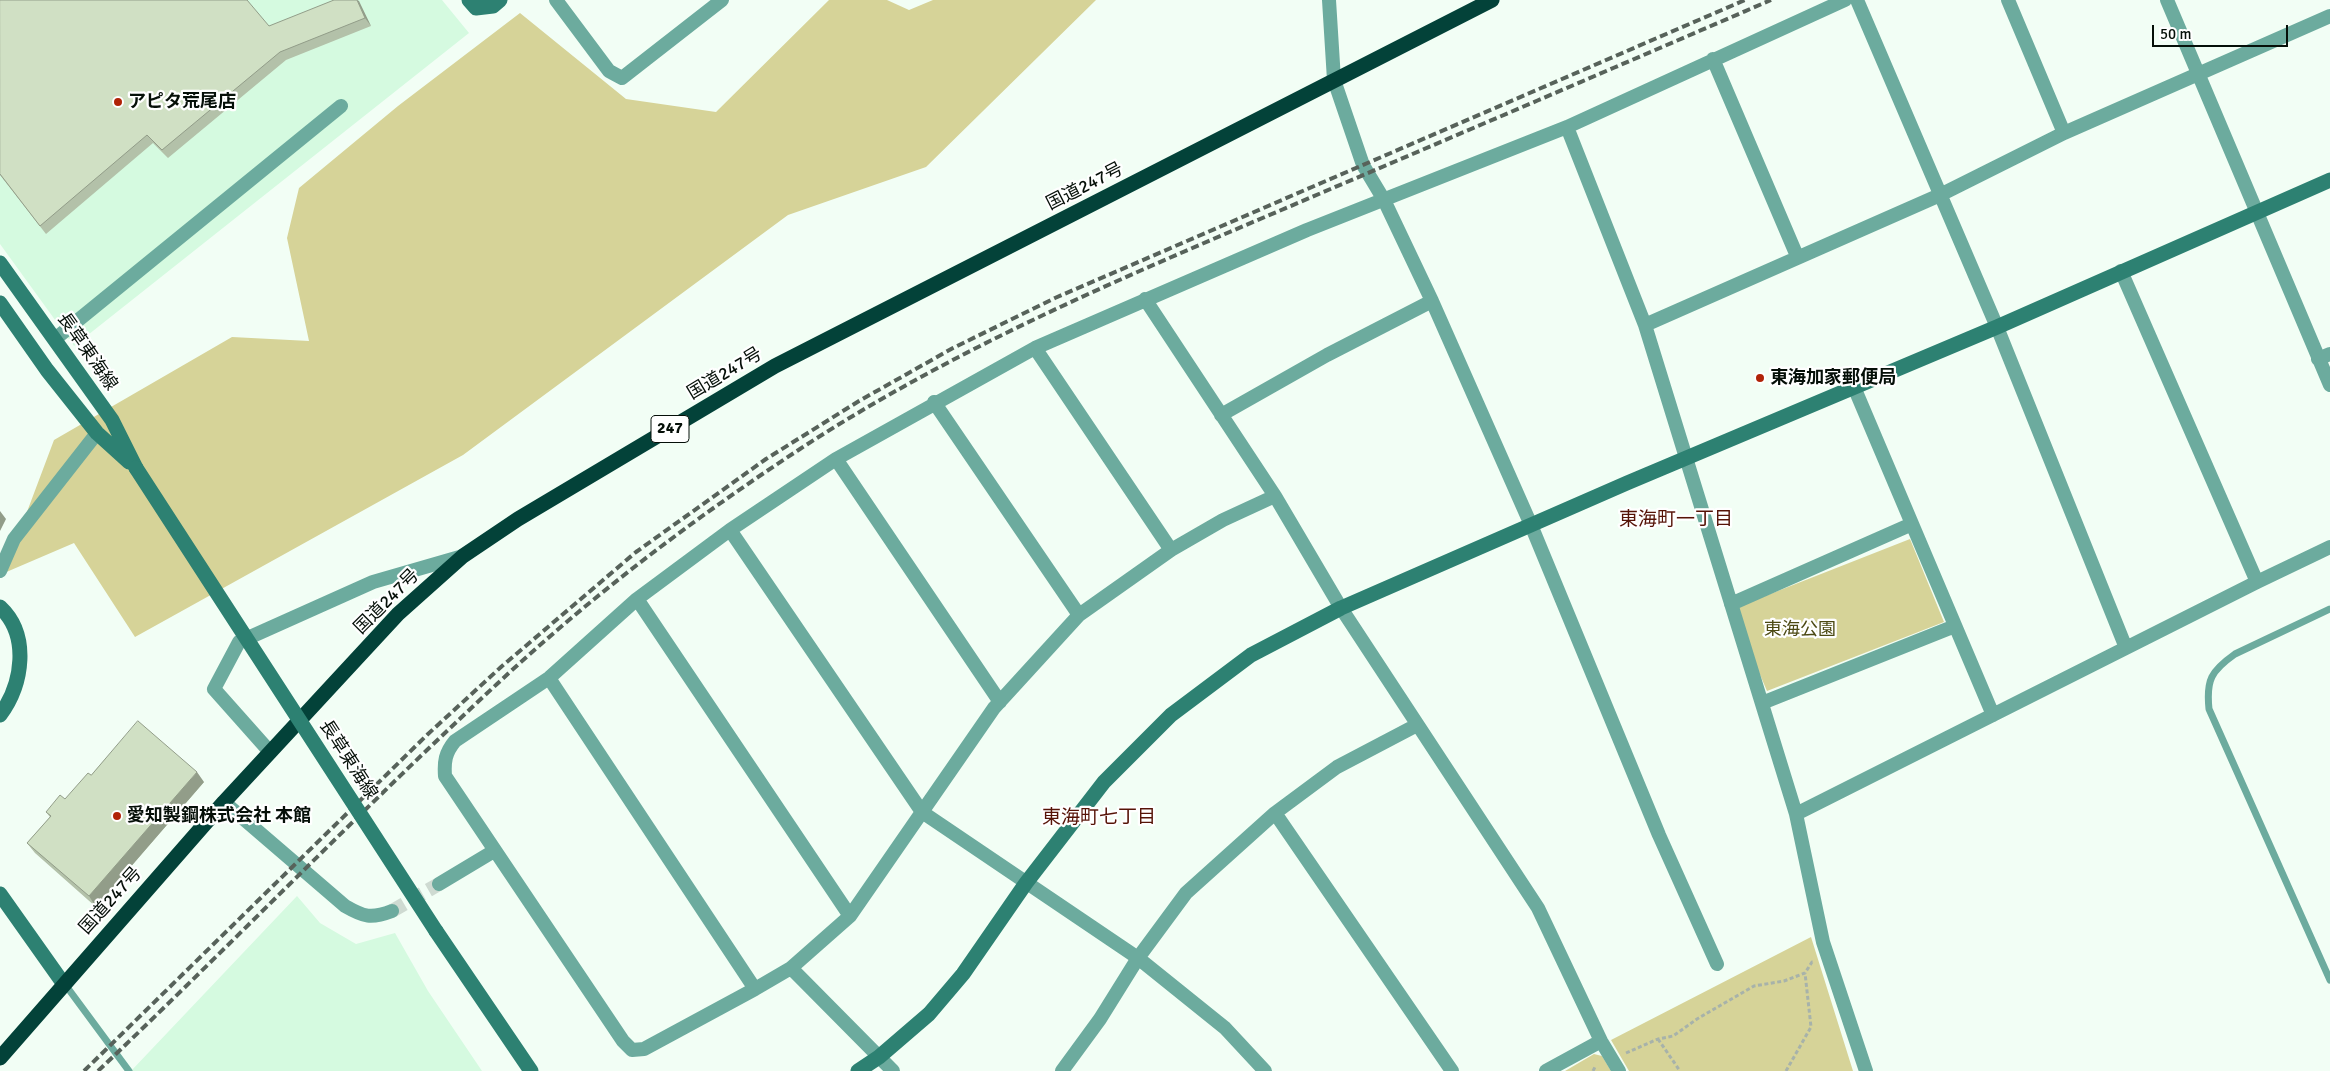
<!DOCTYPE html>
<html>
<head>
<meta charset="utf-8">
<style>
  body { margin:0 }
  #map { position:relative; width:2330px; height:1071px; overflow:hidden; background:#f2fef5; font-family:Signika,sans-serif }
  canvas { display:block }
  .scale { position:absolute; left:2152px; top:25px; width:136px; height:22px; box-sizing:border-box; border:2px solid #050f08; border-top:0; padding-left:6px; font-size:15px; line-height:18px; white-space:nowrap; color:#050f08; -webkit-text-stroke:4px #fff; paint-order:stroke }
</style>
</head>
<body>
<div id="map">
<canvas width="2330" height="1071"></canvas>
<div class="scale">50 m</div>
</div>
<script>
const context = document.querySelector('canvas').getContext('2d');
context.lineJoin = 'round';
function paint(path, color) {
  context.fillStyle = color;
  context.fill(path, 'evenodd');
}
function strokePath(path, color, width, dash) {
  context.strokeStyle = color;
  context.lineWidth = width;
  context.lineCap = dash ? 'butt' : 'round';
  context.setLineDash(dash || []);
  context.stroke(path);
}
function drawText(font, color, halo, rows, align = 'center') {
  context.font = font + ' Signika,"Noto Sans JP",sans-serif';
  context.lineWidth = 4.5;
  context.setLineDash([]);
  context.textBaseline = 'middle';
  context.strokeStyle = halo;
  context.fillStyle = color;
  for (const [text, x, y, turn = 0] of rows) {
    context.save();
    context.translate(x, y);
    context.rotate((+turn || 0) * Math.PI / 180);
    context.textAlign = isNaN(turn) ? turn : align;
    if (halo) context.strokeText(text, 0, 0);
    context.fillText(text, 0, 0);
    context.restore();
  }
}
paint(new Path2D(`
  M 0,0 L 442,0 L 469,33 L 74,346 L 0,244 Z
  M 297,896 L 320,923 L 356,944 L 395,933 L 428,991 L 482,1071 L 131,1071 Z`), '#d5fae0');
paint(new Path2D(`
  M 829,0 L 887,0 L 909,10 L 933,0 L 1096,0 L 926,167 L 788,215 L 463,455 L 135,637 L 74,543 L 4,573 L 54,440 L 232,337 L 309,341 L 287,238 L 299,188 L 398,106 L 520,13 L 626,99 L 716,112 Z
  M 1910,539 L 1944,622 L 1767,691 L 1732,609 Z
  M 1811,937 L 1853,1071 L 1629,1071 L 1611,1040 Z
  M 1594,1054 L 1602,1056 L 1611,1071 L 1565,1071 Z`), '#d6d398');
strokePath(new Path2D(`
  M 392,911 L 439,884`), '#cedad1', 14, [14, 7]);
strokePath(new Path2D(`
  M 1658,1039 L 1680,1071
  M 1626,1053 L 1658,1039 L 1673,1036 L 1697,1019 L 1754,986 L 1784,981 L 1805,973 L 1812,962 L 1815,962
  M 1593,1071 L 1595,1067
  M 1786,1071 L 1811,1027 L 1805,973`), '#a7b2aa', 3, [4, 2.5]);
strokePath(new Path2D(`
  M 2330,609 L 2235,654 C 2211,671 2206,680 2209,709 L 2330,980
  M 64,983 L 129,1071`), '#6cab9e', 7);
strokePath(new Path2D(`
  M 556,0 L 609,71 L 622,78 L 722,0
  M 1329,0 L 1334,80 L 1363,165 L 1384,200 L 1432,301 L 1531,525 L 1659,835 L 1717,964
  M 1857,0 L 1997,327 L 2126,648
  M 2008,0 L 2064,133
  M 2167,0 L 2330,385
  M 1713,59 L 1797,256
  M 1567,127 L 1645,325 L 1796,814 L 1823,942 L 1866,1071
  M 2121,271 L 2257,582
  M 1145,299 L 1275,496 L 1341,608 L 1538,908 L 1601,1041 L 1619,1071
  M 1645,325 L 1940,195 L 2064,133 L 2330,16
  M 55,339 L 341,106
  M 1035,348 L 1171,550
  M 2318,359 L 2330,354
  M 1854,387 L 1993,715
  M 934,402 L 1079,615
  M 1221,415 L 1327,355 L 1432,301
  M 836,459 L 1000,702
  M 1275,496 L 1223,520 L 1171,550 L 1079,615 L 994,708 L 850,916 L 791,968 L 755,989 L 644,1049 L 632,1050 L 623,1041 L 445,776 C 444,762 445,753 455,741 L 549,678 L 637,599 L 730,530 L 836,459 L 1035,348 L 1307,230 L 1567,127 L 1845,0
  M 730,530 L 922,812 L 1138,958 L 1225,1028 L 1265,1071
  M 0,571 L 14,539 L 97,433
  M 637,599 L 850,916
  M 1731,604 L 1912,524
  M 549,678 L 755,989
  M 1762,703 L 1955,626
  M 270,752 L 214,689 L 239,642 L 373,582 L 463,556
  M 224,802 L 345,906 C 364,917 371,919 392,911
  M 1275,813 L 1452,1071
  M 1796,814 L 2257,582 L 2330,547
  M 439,884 L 494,851
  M 791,968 L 893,1071
  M 1062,1071 L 1100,1019 L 1138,958 L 1186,893 L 1275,813 L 1337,767 L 1417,725
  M 1546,1071 L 1601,1041`), '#6cab9e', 14);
strokePath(new Path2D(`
  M 469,0 L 476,8 L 493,6 L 500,0
  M 0,263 L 112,420 L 136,468
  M 0,303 L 47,370 L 97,433 L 129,462
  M 0,607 C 30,635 23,684 0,715
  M 0,894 L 63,983
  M 436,931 L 531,1071
  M 858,1071 L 879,1057 L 929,1014 L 963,974 L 1026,883 L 1104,782 L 1171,715 L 1251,655 L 1341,608 L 1627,483 L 1997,327 L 2330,180`), '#2d8172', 15);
strokePath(new Path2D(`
  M 0,1058 L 224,802 L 398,614 L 463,556 L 518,519 L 775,366 L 1492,0`), '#034239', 15);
strokePath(new Path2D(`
  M 84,1071 L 428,734 L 501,667 L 636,552 L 766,459 L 859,401 L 953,348 L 1055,298 L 1745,0
  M 98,1071 C 232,944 361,810 497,684 C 590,597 693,519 800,449 C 950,351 1114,281 1279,211 C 1443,141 1607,71 1771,0`), '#57625a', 4, [8, 4]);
strokePath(new Path2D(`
  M 136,468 L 436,931`), '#2d8172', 15);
paint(new Path2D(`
  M 0,0 L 269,26 L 357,0 L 371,26 L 286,60 L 168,158 L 153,143 L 46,234 L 0,175 Z
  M 91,775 L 204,782 L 96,907 L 35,853 L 27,843 L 50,817 L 46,812 L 65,799 Z`), '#b3c1a9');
paint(new Path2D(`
  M 357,0 L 359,1 L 371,26 L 365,18 Z
  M 0,511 L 6,519 L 0,531 Z
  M 197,772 L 204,782 L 96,907 L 89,896 Z`), '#929d89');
const building = new Path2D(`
  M 0,0 L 247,0 L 269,26 L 334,0 L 357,0 L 365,18 L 280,52 L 162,150 L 147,135 L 40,226 L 0,174 Z
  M 138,721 L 197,772 L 89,896 L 27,843 L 51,816 L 46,812 L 60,795 L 65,799 L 88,773 L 91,775 Z`);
paint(building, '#d0e0c4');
strokePath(building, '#929d89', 1);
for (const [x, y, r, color] of [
  [118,102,5,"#b02307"],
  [1760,378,5,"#b02307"],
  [117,816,5,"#b02307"]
]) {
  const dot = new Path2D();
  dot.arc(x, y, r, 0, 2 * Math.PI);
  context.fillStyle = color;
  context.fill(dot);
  strokePath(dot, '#fff', 2);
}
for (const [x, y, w] of [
  [670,429,38]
]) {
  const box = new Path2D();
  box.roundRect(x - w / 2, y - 13.5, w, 27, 4);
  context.fillStyle = '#fff';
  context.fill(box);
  strokePath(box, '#050f08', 1);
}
drawText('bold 16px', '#050f08', null, [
  ["247",670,429]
]);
drawText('bold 18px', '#050f08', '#fff', [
  ["アピタ荒尾店",128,102],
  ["東海加家郵便局",1770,378],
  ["愛知製鋼株式会社 本館",127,816]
], 'left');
drawText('18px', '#050f08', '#fff', [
  ["国道247号",1085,187,-27],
  ["長草東海線",87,352,55],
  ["国道247号",725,374,-31],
  ["国道247号",387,602,-45],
  ["長草東海線",348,760,57],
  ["国道247号",111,901,-48]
]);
drawText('18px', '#4c4913', '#fff', [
  ["東海公園",1800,630]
]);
drawText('19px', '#561307', '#fff', [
  ["東海町一丁目",1676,520],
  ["東海町七丁目",1099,818]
]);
</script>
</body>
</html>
